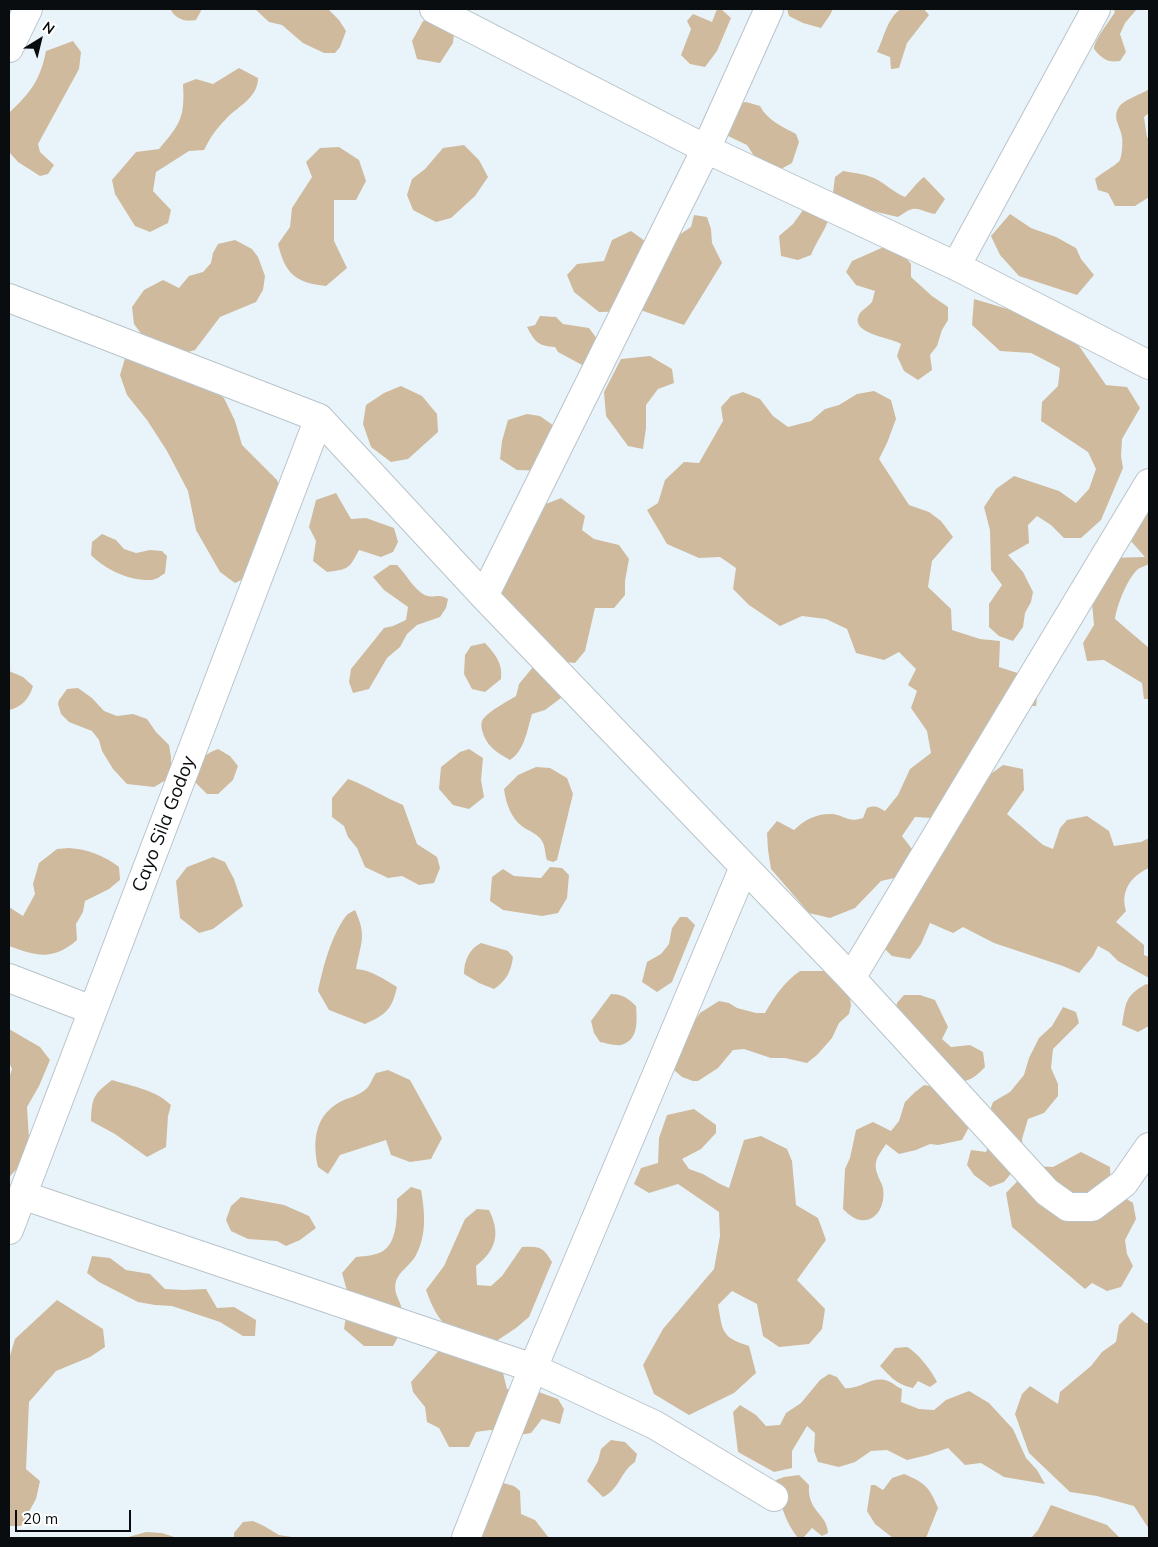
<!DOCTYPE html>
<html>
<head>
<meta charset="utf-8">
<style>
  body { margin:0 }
  #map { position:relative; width:1158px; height:1547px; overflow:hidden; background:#e9f4fa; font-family:Mulish,sans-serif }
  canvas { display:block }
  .frame { position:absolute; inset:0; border:10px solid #0a0d0f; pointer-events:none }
  .north { position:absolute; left:15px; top:15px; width:50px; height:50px; -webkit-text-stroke:4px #fff; paint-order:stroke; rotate:36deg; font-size:14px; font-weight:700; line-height:20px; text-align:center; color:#0a0d0f }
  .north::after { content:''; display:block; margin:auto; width:18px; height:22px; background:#0a0d0f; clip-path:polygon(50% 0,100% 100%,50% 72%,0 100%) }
  .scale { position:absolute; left:15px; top:1510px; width:116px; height:22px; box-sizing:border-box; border:2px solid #0a0d0f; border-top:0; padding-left:6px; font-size:15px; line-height:18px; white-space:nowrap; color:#0a0d0f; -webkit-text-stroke:4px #fff; paint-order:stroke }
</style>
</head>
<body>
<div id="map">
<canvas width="1158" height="1547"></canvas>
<div class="frame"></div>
<div class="north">N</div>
<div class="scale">20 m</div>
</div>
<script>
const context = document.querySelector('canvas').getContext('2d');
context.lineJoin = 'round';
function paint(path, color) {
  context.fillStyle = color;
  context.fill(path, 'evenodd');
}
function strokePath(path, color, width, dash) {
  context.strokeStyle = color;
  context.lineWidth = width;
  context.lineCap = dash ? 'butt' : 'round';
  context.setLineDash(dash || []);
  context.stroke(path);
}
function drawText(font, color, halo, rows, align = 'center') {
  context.font = font + ' Mulish,sans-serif';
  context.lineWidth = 5;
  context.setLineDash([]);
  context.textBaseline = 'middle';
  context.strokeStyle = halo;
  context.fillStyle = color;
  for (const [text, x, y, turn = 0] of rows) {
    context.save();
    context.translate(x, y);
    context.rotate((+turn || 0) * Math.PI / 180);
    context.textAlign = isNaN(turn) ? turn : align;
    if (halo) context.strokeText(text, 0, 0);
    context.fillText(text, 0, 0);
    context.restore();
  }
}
paint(new Path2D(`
  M 170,9 L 202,9 L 196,20 C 184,22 176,19 170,9 Z
  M 255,9 L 328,9 L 339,20 L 346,31 L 340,47 L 335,53 L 324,53 L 303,43 L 282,25 L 269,22 Z
  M 717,9 L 721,9 L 731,18 L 717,51 L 705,67 L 690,64 L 681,55 L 691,29 L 687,21 L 693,14 L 712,22 Z
  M 787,9 L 833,9 L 830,15 L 821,28 L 803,23 L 789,16 Z
  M 901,9 L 924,9 L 929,15 L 907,43 L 899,68 L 891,69 L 890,57 L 877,52 C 884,38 887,18 901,9 Z
  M 1113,9 L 1137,9 L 1125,23 L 1120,34 L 1126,52 L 1120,61 C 1108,63 1102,59 1094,49 C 1094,40 1109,22 1115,12 Z
  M 434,19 L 454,33 L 453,43 L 440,63 L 417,59 L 412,41 L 423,21 Z
  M 73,41 L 81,52 L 79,69 L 38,144 L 40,152 L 54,165 L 48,174 L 40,176 L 18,162 L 9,152 L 9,113 C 30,93 40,81 46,51 Z
  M 239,68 L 258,78 C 258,98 238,106 226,119 C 216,129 210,138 204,150 L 189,151 L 156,172 L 153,191 L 171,210 L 168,223 L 150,232 L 135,226 L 115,194 L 112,180 L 136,152 L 159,149 C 180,124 185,118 183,84 L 196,79 L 213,84 Z
  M 1149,89 L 1149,113 L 1144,117 L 1147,137 L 1149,139 L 1149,197 L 1135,206 L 1115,206 L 1108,193 L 1098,190 L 1095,179 C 1100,174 1118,164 1120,160 C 1122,155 1123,142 1122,137 C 1120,125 1112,118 1119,107 C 1123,100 1142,94 1149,89 Z
  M 746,102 L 760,106 C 767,120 783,127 796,134 L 799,142 L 792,163 L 781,169 L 758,162 L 747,145 L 728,136 L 726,124 L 740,103 Z
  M 464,145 L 479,160 L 488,177 L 475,196 L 451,218 L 436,222 L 413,210 L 407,195 L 412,179 L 425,169 L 443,148 Z
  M 339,147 L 359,160 L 366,181 L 356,200 L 334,200 L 334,241 L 347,268 L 326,286 C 295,283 285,273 278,244 L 290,227 L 292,208 L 312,177 L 306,162 L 320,148 Z
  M 843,171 C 854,173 865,174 874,178 C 886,184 893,192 905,197 C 912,190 916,183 924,177 L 945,199 L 935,214 C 916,210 917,203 898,217 C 875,212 853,206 833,193 L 835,177 Z
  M 806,206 L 829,218 C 825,231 816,242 811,255 L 798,260 L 781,256 L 779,236 L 793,224 Z
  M 1010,214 L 1031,228 L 1056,237 L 1076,248 L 1081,259 L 1094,275 L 1077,295 L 1019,276 L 1000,255 L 991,236 Z
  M 694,215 L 707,217 L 711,229 L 712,243 L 722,263 L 684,325 L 643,311 L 599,312 L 574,292 L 567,275 L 577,264 L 604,261 L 612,240 L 631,231 L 667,257 L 669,236 L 679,235 L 691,227 Z
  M 235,240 L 252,249 L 258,257 L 265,276 L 263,290 L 256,302 L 220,317 L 195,350 L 185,353 L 143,336 L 134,324 L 132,307 L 144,290 L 163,280 L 179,288 L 189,276 L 203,272 L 211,263 L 213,253 L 218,244 Z
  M 886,246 L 896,246 L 911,264 L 911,277 L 932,296 L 948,307 L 948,320 L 942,330 L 937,346 L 930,355 L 932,370 L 918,380 L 904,371 L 897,356 L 901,344 C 891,337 847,334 860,313 C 863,309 869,306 872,302 C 873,299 874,294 875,291 L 856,285 L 846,272 L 852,261 Z
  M 974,299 L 1041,319 L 1079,346 L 1106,385 L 1127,387 L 1140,408 L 1122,439 L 1121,456 L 1123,468 L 1101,520 L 1081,538 L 1064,538 L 1051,525 L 1037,516 L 1028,525 L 1029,543 L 1008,555 L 1023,572 L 1033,592 L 1031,602 L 1025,613 L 1023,627 L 1013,641 L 999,636 L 989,627 L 989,604 L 1002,585 L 991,570 L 990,530 L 984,507 L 996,489 L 1014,476 L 1059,491 L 1076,503 L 1089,489 L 1096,469 L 1088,452 L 1041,421 L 1042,402 L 1058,386 L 1060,368 L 1031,353 L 1000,351 L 972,325 Z
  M 540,316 L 556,317 L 563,324 L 589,328 L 603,347 L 598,357 L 582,365 L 558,352 L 555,347 C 538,346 535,342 527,327 L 535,325 Z
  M 126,355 L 203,383 L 224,398 L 235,421 L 242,445 L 277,480 L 286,504 L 261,570 L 235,583 L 220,572 L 196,530 L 188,491 L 167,451 L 147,420 L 127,395 L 120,375 Z
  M 650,356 L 672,369 L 674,383 L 658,389 L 646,405 L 646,428 L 643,449 L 628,446 L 606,416 L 604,392 L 621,359 Z
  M 401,386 L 422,396 L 437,414 L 438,432 L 408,459 L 391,462 L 371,447 L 363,424 L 366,405 L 384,393 Z
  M 874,391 L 891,400 L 896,419 L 887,443 L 879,459 L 909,505 L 929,512 L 941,521 L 953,537 L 932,561 L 928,587 L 951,609 L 952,630 L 980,639 L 1000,641 L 999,667 L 1039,680 L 1036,706 L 1023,706 L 974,786 L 1003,765 L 1023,769 L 1024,790 L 1007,814 L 1043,845 L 1053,849 L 1060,828 L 1067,820 L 1087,816 L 1109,831 L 1114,846 L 1141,842 L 1149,838 L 1149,868 C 1131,876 1120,891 1126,911 L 1116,922 L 1144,945 L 1144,955 L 1149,957 L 1149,978 L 1118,961 L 1109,952 L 1098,946 L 1093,956 L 1079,973 L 1063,966 L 994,943 L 963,927 L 953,933 L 930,923 L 921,944 L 910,959 L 892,956 L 869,934 L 931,867 L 955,834 L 948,819 L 915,817 L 902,836 L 919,858 L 912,874 L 881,881 L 855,908 L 830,918 L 809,913 L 771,869 L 768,850 L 767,833 L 777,821 L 794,830 C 805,819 818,813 833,814 C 846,816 848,823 863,818 L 867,808 C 875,805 878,807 885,811 L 898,795 L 910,769 L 931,753 L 927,731 L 911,708 L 917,691 L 908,685 L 916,669 L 899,652 L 884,660 L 856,653 L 847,629 L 826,619 L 802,616 L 780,626 L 749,605 L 733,589 L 736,568 L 720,557 L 699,558 L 667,544 L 647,510 L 658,503 L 665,480 L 684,462 L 699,463 L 723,421 L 721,407 L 731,396 L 743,392 L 760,399 L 773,416 L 788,427 L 811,421 L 825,409 L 839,405 L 857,394 Z
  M 527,414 L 540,416 L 557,428 L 547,471 L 517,470 L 500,459 L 502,441 L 508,420 Z
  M 336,493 L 351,519 L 366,518 L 394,528 L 398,542 L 393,552 L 381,557 L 359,550 C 349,569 349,569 327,572 L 313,561 L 316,541 L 309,527 L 316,500 Z
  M 1149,497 L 1149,564 C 1146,566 1141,567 1138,569 C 1127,579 1117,605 1115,619 L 1149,648 L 1149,699 L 1144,699 L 1142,683 L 1104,660 L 1087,661 L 1083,643 L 1094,625 L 1090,581 L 1110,558 L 1145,557 L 1130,540 Z
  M 561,498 L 585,516 L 582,530 L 594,539 L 619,545 L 629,559 L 625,581 L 625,595 L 614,608 L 595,608 L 585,651 L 575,663 L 559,661 L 506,619 L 501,588 L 536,508 Z
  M 102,534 L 116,540 L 124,549 L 136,553 L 150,550 L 162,551 L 167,556 L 165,573 C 161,576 156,580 151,580 C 130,581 106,570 91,555 L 92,542 Z
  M 390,565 L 397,565 C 406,574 417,594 428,596 C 437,598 437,593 448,599 L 446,608 L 440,617 L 417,625 L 407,634 L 400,647 L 387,658 L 369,689 L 353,693 L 349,682 L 351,669 L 384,628 L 393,626 L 406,620 L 408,607 L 384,590 L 373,577 Z
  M 485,643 C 495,654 503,663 501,679 L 485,692 L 472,689 L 464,674 L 465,655 L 471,646 Z
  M 533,667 L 545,670 L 561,698 L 545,710 L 532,714 C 527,730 525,750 510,760 C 496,752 486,746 482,730 C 481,726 481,722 483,719 C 490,710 507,702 516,696 L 519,684 Z
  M 9,671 L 23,677 L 33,686 C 29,699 22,707 9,710 Z
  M 78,688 L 92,698 L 104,711 L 117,716 L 133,714 L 147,719 L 156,732 L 169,745 L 171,757 L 171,770 L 166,780 L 154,787 L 127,784 L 113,769 L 102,751 L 99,740 L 92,731 L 69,722 L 61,714 L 58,704 L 59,700 L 67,689 Z
  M 218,749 L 230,756 L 238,766 L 233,780 L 218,794 L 207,794 L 196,783 L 194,768 C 201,758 207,753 218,749 Z
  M 469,749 L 483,758 L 481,780 L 484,797 L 469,809 L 453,805 L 439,789 L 441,767 L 460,752 Z
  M 536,767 L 550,768 L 567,778 L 573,794 L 557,860 L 553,862 L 547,860 C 545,854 545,845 542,841 C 538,834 529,831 523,827 C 511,818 506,804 504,789 L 518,775 Z
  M 348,779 C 368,786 383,797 403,805 L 417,844 L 437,857 L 440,868 L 434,883 L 419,885 L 402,876 L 388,878 L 365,867 L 357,848 L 348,837 L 344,826 L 332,817 L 332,798 Z
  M 69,848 C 87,849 105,856 119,867 L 120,880 L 109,889 L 85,901 L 83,912 L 76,924 L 77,940 C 53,961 37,956 9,946 L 9,907 L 23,916 L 35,894 L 33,884 L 39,863 L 57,849 Z
  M 213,857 L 225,862 L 234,879 L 243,906 L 213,929 L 199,933 L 180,918 L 176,881 L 187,867 Z
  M 550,867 L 562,868 L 569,875 L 567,898 L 558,913 L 542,916 L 503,910 L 490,901 L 492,877 L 503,869 L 514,876 L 541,878 Z
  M 355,910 C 367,936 361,942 356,969 C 371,970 384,979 397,987 C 392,1010 385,1015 365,1024 L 329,1010 L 318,991 C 323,967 331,936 346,916 C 348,913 352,912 355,910 Z
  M 680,917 L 687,917 L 695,925 L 672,982 L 657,992 L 642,982 L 647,962 L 661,954 L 669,944 L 672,928 Z
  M 481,943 L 508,951 L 513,957 C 511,972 506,981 494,989 L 479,983 L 464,974 C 464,961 469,949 481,943 Z
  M 800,971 L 827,971 L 842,982 L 850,998 L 851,1005 L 849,1014 L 839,1023 L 832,1038 L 817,1055 L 807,1063 L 785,1058 L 771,1058 L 744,1049 L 733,1050 L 718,1068 L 698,1081 L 693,1081 L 682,1077 L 673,1069 L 684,1036 L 700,1013 L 719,1001 L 729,1003 L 737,1008 L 756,1013 L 765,1013 C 774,997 784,982 800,971 Z
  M 1146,984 L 1149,985 L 1149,1026 L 1138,1032 L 1122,1025 C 1126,1002 1125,996 1146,984 Z
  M 611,994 C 622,994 628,998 636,1006 C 637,1021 639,1040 621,1045 C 615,1046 606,1043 600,1042 L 594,1033 L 591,1021 Z
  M 904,995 L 920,995 L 935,1000 L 948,1027 L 942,1039 L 951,1047 L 970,1045 L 983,1052 L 985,1067 C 970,1083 966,1081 945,1083 L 888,1035 L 897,1003 Z
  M 1063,1007 L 1076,1012 L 1079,1023 L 1053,1049 L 1051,1068 L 1058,1084 L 1058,1096 L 1044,1113 L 1028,1119 L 1022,1139 L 1024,1158 L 1004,1182 L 990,1187 L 974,1175 L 967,1165 L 971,1150 L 986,1152 L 997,1128 L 989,1113 L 993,1102 L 1010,1092 L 1024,1075 L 1029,1058 L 1039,1038 L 1052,1026 Z
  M 9,1029 L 40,1047 L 50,1060 L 39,1086 L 27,1107 L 29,1138 L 20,1166 L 9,1177 L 9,1078 L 12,1069 L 9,1062 Z
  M 388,1070 L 410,1080 L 442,1138 L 431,1159 L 410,1162 L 391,1155 L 386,1140 L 340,1155 L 328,1174 L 318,1167 C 312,1140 315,1113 344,1100 C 352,1097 362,1094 368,1087 C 371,1083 373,1077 376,1073 Z
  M 112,1080 C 134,1087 154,1089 171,1105 L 168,1116 L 166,1147 L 147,1157 L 115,1134 L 91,1121 C 92,1097 93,1095 112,1080 Z
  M 924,1085 L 936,1087 L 969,1127 L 962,1140 L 938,1145 L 930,1144 L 916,1150 L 899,1154 L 886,1144 C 883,1149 877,1156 876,1162 C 874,1172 881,1180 883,1188 C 885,1200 881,1214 870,1219 C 859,1223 851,1217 843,1209 L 845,1169 L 850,1158 L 856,1130 L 873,1122 L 891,1131 L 899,1121 L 905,1102 L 914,1093 Z
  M 694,1109 L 716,1125 L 716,1133 L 701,1149 L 682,1159 L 689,1169 L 703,1174 L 720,1184 L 729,1188 L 744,1140 L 761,1136 L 787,1149 L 792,1161 L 796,1205 L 818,1218 L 826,1240 L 797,1280 L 825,1309 L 822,1329 L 809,1344 L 779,1347 L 763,1336 L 757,1304 L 732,1291 L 718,1305 C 723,1332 721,1337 749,1346 L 756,1373 L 734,1393 L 689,1415 L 654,1394 L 643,1365 L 663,1329 L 714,1269 L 720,1236 L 719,1212 L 678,1184 L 649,1193 L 634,1184 L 641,1168 L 658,1163 L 659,1138 L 667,1115 Z
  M 1081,1152 L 1110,1167 L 1111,1195 L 1119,1194 L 1133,1203 L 1136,1219 L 1125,1240 L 1127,1254 L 1133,1266 L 1121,1287 L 1107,1291 L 1092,1283 L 1085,1289 L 1012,1227 L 1006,1193 L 1032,1166 L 1053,1167 Z
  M 411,1187 L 421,1190 C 425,1213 427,1236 415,1257 C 410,1265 399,1272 396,1281 C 393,1295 400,1298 402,1310 C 404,1323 400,1335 393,1346 L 364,1346 L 344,1329 L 349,1298 L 342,1273 L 356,1257 C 362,1256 370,1256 376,1254 C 398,1249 397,1217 397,1199 Z
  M 241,1197 L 284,1205 L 309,1216 L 316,1228 L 300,1240 L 286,1246 L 277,1241 L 248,1239 L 231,1231 L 226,1220 L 231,1206 Z
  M 477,1209 L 489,1210 C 501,1234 496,1250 476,1266 L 477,1285 L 491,1286 L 502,1276 L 522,1247 C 540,1246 543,1247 552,1262 L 529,1317 L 516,1328 L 495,1342 C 453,1332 442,1334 426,1290 L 444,1266 L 465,1219 Z
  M 92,1256 L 110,1258 L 126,1270 L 150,1274 L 165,1289 L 184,1290 L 206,1289 L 217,1308 L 234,1307 L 256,1320 L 255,1336 L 243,1336 L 220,1322 L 172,1306 L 155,1305 L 138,1302 L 99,1282 L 87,1273 Z
  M 57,1300 L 103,1329 L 105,1347 L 90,1357 L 56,1371 L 29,1402 L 26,1469 L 40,1481 L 36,1499 L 21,1526 L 9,1526 L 9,1359 L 15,1339 Z
  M 1132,1312 L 1146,1323 L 1149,1323 L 1149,1529 L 1134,1506 L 1097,1496 L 1070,1492 L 1029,1453 L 1015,1414 L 1022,1394 L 1030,1386 L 1058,1404 L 1060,1392 L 1091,1366 L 1102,1352 L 1116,1342 L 1119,1325 Z
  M 442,1347 L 488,1361 L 503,1373 L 507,1389 L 536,1391 L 558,1399 L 564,1409 L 560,1424 L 542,1419 L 531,1433 L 520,1435 L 490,1430 L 476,1432 L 469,1447 L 449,1447 L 439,1428 L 427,1422 L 425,1407 L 413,1392 L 411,1382 Z
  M 907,1347 C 918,1353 932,1371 937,1382 L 930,1387 L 918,1381 L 913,1388 C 896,1384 892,1378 880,1366 L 895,1348 Z
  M 829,1374 L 837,1377 L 845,1388 C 860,1390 872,1375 888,1381 C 893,1383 897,1387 902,1389 L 901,1402 L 919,1409 L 934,1410 L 946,1400 L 969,1391 L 989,1403 L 1013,1429 L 1026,1458 L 1037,1470 L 1045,1484 L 1004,1477 L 981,1463 L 965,1465 L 948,1448 L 928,1455 L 907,1460 L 887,1450 L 871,1451 L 855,1462 L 839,1467 L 818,1462 L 814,1451 L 815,1433 L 807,1426 L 792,1451 L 792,1468 L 774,1472 L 738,1452 L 733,1412 L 740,1405 L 756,1415 L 766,1426 L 780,1425 L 786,1413 L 801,1403 L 820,1380 Z
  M 611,1440 L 625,1442 L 637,1454 L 635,1462 C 620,1472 620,1489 603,1497 L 587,1481 L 598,1461 L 601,1449 Z
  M 904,1474 C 925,1483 929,1486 938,1508 L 926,1538 L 893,1538 L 875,1524 L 867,1511 L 871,1485 L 875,1485 L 883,1490 L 892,1478 Z
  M 799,1475 L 809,1485 C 807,1512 827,1513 828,1533 L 822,1536 L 812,1528 L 803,1538 L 798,1538 C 785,1522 779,1501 776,1480 L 784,1477 Z
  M 503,1483 L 514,1486 L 520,1491 L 521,1514 L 535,1520 L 549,1538 L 482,1538 L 498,1490 Z
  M 1051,1505 L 1107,1525 L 1120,1538 L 1031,1538 L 1038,1530 Z
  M 253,1521 L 264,1526 L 279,1535 L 298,1538 L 234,1538 L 234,1533 L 243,1522 Z
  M 146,1532 L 162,1533 L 177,1538 L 125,1538 Z`), '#cfba9d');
const street = new Path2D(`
  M 434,9 L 706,149 L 956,266 L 1149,365
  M 9,48 L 28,9
  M 956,266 L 1096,9
  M 9,298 L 319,418 L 484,596 L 851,978 L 1047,1192 L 1068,1207 L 1092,1207 L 1124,1183 L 1149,1147
  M 484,596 L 706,149 L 769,9
  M 9,978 L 92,1010
  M 851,978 L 1149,483
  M 22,1195 L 533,1368 L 655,1425 L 774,1497
  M 9,1230 L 319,418
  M 466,1538 L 533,1368 L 744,867`);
strokePath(street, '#b9c4ca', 30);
strokePath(street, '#fff', 28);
drawText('19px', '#0a0d0f', '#fff', [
  ["Cayo Sila Godoy",164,824,-69]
]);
</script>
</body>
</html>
